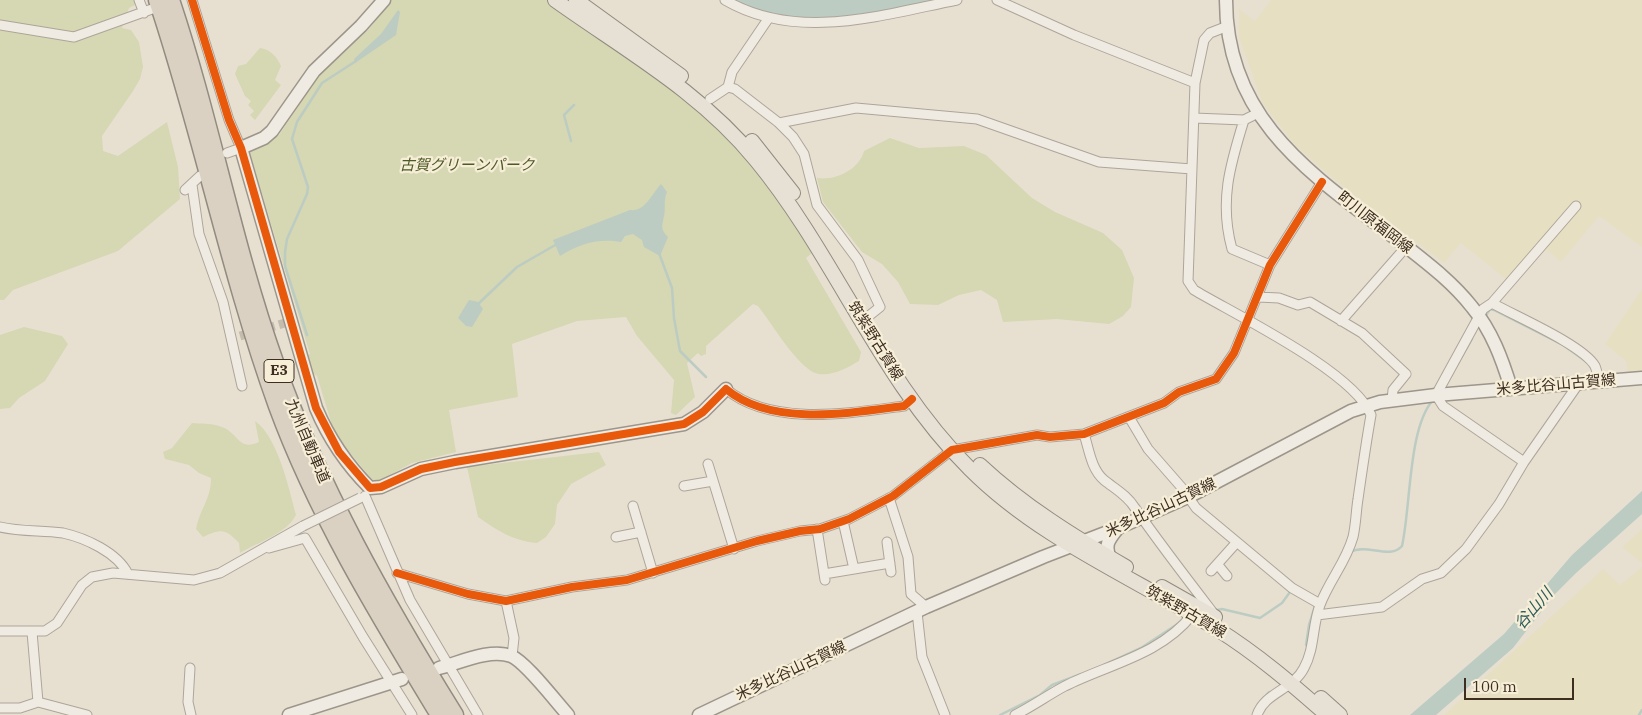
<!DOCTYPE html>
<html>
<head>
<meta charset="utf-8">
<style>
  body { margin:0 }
  #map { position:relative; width:1642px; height:715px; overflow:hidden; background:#e7e0d1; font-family:"IBM Plex Serif",serif }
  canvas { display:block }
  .scale { position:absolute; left:1464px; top:678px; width:110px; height:22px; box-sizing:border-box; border:2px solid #3d2e20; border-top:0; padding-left:6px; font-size:15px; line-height:18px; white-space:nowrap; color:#3d2e20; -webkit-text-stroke:4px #f7eed8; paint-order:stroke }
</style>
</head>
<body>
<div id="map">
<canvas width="1642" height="715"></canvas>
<div class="scale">100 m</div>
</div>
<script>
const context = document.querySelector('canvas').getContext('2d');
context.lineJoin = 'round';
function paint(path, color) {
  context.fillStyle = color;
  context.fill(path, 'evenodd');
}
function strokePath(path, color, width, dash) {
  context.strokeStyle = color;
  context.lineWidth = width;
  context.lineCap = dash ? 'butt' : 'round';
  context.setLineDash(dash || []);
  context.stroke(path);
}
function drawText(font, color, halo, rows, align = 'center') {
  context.font = font + ' "IBM Plex Serif","Noto Sans JP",serif';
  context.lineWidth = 4.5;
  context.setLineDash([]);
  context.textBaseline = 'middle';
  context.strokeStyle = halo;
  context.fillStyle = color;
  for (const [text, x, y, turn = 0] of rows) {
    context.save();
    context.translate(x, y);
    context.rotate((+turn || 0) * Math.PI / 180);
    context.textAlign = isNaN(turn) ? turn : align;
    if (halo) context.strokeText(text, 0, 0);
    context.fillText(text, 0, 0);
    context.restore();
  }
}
paint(new Path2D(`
  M 1271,0 L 1642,0 L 1642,247 L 1599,216 L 1561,262 L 1538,242 L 1506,279 L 1461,243 L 1444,263 L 1336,181 L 1296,146 L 1263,104 L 1239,37 L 1239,9 L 1255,21 Z
  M 1642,289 L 1642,370 L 1628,372 L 1626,361 L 1605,344 Z
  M 1642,529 L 1642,563 L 1622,547 Z
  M 1642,567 L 1642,715 L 1444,715 L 1603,569 L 1620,585 Z`), '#e6dfc2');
paint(new Path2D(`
  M 0,0 L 136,0 L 135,5 L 129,8 L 122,28 L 131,30 L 139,42 L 143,67 L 140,79 L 133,91 L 102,136 L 103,151 L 118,156 L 167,122 L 178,167 L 180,199 L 118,251 L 13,290 L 4,300 L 0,300 Z
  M 391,0 L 549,0 L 681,91 L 752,158 L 812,253 L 806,258 L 861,352 L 859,361 C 847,368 833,376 819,374 C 800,372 771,322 758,306 L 753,304 L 706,346 L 706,354 L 701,356 L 698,353 L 687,363 L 695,397 L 676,415 L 671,413 L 674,380 L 637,336 L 626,317 L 577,321 L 512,344 L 518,397 L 449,410 L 456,452 L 412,463 L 375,483 L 335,435 L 317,376 L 310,371 L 306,357 L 310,354 L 248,147 L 279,135 L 318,77 L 370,28 Z
  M 260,48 C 270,49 277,57 281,66 L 275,80 L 281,85 L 255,120 L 250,115 L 254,111 L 248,105 L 251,101 L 245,96 L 235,74 L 238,66 L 246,64 Z
  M 890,138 L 919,148 L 964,146 L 986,155 L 1032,198 L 1055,212 L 1103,233 L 1122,250 L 1134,278 L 1131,307 L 1123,316 L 1109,324 L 1057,319 L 1003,322 L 997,300 L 981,290 L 959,295 L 938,305 L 910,304 L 898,282 L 882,264 L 862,252 L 823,202 L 817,178 C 835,181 859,170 864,151 Z
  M 24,327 L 62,336 L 68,344 L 45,381 L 19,398 L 10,408 L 0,409 L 0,335 Z
  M 255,421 C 278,437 289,489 296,515 C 286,534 258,542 240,553 L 239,543 C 225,528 221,529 203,537 L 196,529 C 200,509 211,499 211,478 L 199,473 L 189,465 L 165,459 L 163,452 L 172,448 L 192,423 C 200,424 211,423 219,426 C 239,431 237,452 259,442 Z
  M 599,452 L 606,465 L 571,484 L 557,505 L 555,524 L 546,537 L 537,543 C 513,541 498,531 478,517 L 467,467 Z`), '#d6d7b3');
paint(new Path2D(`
  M 733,0 L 936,0 C 895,10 812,27 772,17 C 759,13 745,5 733,0 Z
  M 398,10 L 400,12 L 396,35 L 355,63 L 354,59 L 381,34 Z
  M 661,184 L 667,192 C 663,201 666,208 664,216 C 662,226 660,229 668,237 L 660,256 L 644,247 L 642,240 L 633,234 L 625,236 L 621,242 C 597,238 580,244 560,256 L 553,240 L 630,210 C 645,212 651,195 661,184 Z
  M 469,300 L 478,302 L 483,309 L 472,327 L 466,326 L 458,318 Z
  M 1642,491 L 1642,514 L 1576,573 L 1555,594 L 1513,648 L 1436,715 L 1410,715 L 1504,634 L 1572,555 Z`), '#bcccc2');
strokePath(new Path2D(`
  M 571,141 L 564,115 L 574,105
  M 659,253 L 672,288 L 674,318 L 680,351 L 706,377
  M 476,306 L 517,267 L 557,244
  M 1485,317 L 1490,309 L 1494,310 L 1563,345 L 1588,363
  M 307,335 L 285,266 L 285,252 L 287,239 L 307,194 L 308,187 L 292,139 L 297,122 L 322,83 L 356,61
  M 1445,386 L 1472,339
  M 1350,552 C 1367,543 1390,560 1402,546 C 1411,506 1408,428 1433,400
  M 1213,611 L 1222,609 L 1260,618 L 1282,603 L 1290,592
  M 1306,645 L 1309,625 L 1316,603
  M 1104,665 L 1141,648 L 1182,621
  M 1258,704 L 1269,692
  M 1000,715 L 1040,695 L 1052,685 L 1081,674
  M 1639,715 L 1642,710`), '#bcccc2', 2.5);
strokePath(new Path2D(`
  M 240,336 L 292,321`), '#c5bcae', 9, [9, 4.5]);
const street = new Path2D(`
  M 139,0 L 144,13
  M 192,0 L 229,120 L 241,148 L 227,153
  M 725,0 C 797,42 881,15 957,0
  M 997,0 L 1074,35 L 1195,83
  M 0,25 L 74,37 L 152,9
  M 1228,26 L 1210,33 L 1204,40 L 1195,83 L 1188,281 L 1194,290 C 1236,315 1354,372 1371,415 C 1366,443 1362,471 1358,499 C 1356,511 1356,524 1353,537 C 1346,562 1329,581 1320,605 C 1312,626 1315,648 1304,668 C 1293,690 1265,692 1257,715
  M 728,87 L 732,72 L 768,19
  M 710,99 L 728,87 L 735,89 L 779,123 L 856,108 L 977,119 L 1099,162 L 1192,169
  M 1194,118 L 1244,120 L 1258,113
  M 1244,120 C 1230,165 1219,202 1232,249 L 1270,265
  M 779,123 L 793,137 L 804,154 L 817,205 L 858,260 L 880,307 L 870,315
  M 192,185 L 199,234 L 223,302 L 242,386
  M 185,190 L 200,176
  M 1258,297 L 1279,298 L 1298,305 L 1310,302 L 1362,333 L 1406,374 L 1393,390 L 1392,400
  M 1492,303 C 1515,316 1583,345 1595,366 C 1597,371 1598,376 1599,381
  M 1341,321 L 1406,247
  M 726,389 C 771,427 850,413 904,406 L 912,399
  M 1129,417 L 1148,449 L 1183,489 L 1196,508 L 1292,588 L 1320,604
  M 1084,434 C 1089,449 1091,469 1104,480 C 1115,489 1127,495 1135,508 C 1160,544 1187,579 1214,614
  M 1524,462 L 1443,406 L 1436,395 L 1483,309 L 1492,303 L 1576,206
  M 708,464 L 734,549
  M 684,486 L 713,481
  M 365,496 L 410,600 L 478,715
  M 889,498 L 908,557 L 911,594 L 926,607
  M 633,506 L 653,573
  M 843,521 L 854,569
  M 0,527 C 21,532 42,530 63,533 C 85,538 117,552 128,574
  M 817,529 L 825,580
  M 616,537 L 641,532
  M 887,542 L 891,572
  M 269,548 L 305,538 L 363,637 L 412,715
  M 1218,565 L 1227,576
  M 1211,571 L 1237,542
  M 397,573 L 468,594 L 506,601 L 572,587 L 627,580 L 757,541 L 800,531 L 820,529 L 849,519 L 893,496 L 952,450 L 1037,435 L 1050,437 L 1084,434 L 1164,403 L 1179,392 L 1216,379 L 1234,353 L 1270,265 L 1322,182
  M 824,574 L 890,563
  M 506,601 L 514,638 L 512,656
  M 917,612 L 922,657 L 945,715
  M 1317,615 L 1382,607 L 1422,579 L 1441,573 L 1466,549 L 1499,504 L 1524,462 L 1579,383
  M 0,631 L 45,631 L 57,623 L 82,585 L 92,577 L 113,573 L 194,580 L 220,573 L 303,526
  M 190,668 L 188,702 L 191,715
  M 38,702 L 87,715
  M 0,708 L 20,708 L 38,702 L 32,632
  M 1015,715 C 1033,706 1048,695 1065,686 C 1109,664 1160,655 1192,615`);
const secondary = new Path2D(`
  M 384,0 L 361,26 L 314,71 L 272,131 L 264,138 L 241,148 L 316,408 C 329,439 346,464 370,488 L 381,487 L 421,469 L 455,462 L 684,424 L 703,412 L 726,389
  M 1226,0 C 1226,126 1321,180 1408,248 C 1431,266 1454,284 1472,307 C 1492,331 1502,359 1511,388
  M 1110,558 C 1104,545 1109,539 1118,528
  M 439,668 C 459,663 490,648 511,656 C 526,662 556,702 568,715
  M 289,715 L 402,679
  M 699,715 L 926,607 L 1043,557 L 1118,528 L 1188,497 L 1351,411 L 1380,402 L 1436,395 L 1642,378`);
const primary = new Path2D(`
  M 555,0 C 625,50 701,92 756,160 C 836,257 880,380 970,469 C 1040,539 1133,577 1217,629 C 1257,654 1292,684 1327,715
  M 576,0 L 681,76
  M 752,141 L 793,193
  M 980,465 C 1024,506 1074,537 1126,567
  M 1162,587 L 1215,617
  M 1321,698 L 1340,715`);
const highway = new Path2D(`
  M 157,0 C 202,134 229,273 277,406 C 317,515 379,616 439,715
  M 171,0 C 211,119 233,244 275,362 C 320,488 385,602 455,715`);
strokePath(street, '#ada599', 11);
strokePath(secondary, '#9c958a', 15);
strokePath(primary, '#928b80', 16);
strokePath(highway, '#928b80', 19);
strokePath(street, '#efebe3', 9);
strokePath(secondary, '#efebe3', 12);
strokePath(primary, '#e6e1d4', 14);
strokePath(highway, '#dad1c2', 16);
const streetBridge = new Path2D(`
  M 303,526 L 360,498`);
strokePath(streetBridge, '#ada599', 11, []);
strokePath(streetBridge, '#efebe3', 9);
strokePath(new Path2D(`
  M 192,0 L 229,120 L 241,148 L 316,408 L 339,452 L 370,488 L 381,487 L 421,469 L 455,462 L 684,424 L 703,412 L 726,389 C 771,427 850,413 904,406 L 912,399
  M 397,573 L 468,594 L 506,601 L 572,587 L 627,580 L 757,541 L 800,531 L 820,529 L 849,519 L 893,496 L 952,450 L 1037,435 L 1050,437 L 1084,434 L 1164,403 L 1179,392 L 1216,379 L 1234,353 L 1270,265 L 1322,182`), '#e8590c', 8);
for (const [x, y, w] of [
  [279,371,30]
]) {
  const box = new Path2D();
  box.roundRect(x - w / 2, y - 11.5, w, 23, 4);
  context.fillStyle = '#f7eed8';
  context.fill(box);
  strokePath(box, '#3d2e20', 1);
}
drawText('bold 14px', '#3d2e20', null, [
  ["E3",279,371]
]);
drawText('italic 15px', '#4d5a26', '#f7eed8', [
  ["古賀グリーンパーク",467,166]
]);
drawText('15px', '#3d2e20', '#f7eed8', [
  ["町川原福岡線",1375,223,38],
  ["筑紫野古賀線",875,341,58],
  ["米多比谷山古賀線",1556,385,-5],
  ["九州自動車道",307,441,67],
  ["米多比谷山古賀線",1161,508,-25],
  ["筑紫野古賀線",1186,612,30],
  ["米多比谷山古賀線",791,671,-25]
]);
drawText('italic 16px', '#2f5d5a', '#f7eed8', [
  ["谷山川",1534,609,-49]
]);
</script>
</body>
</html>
